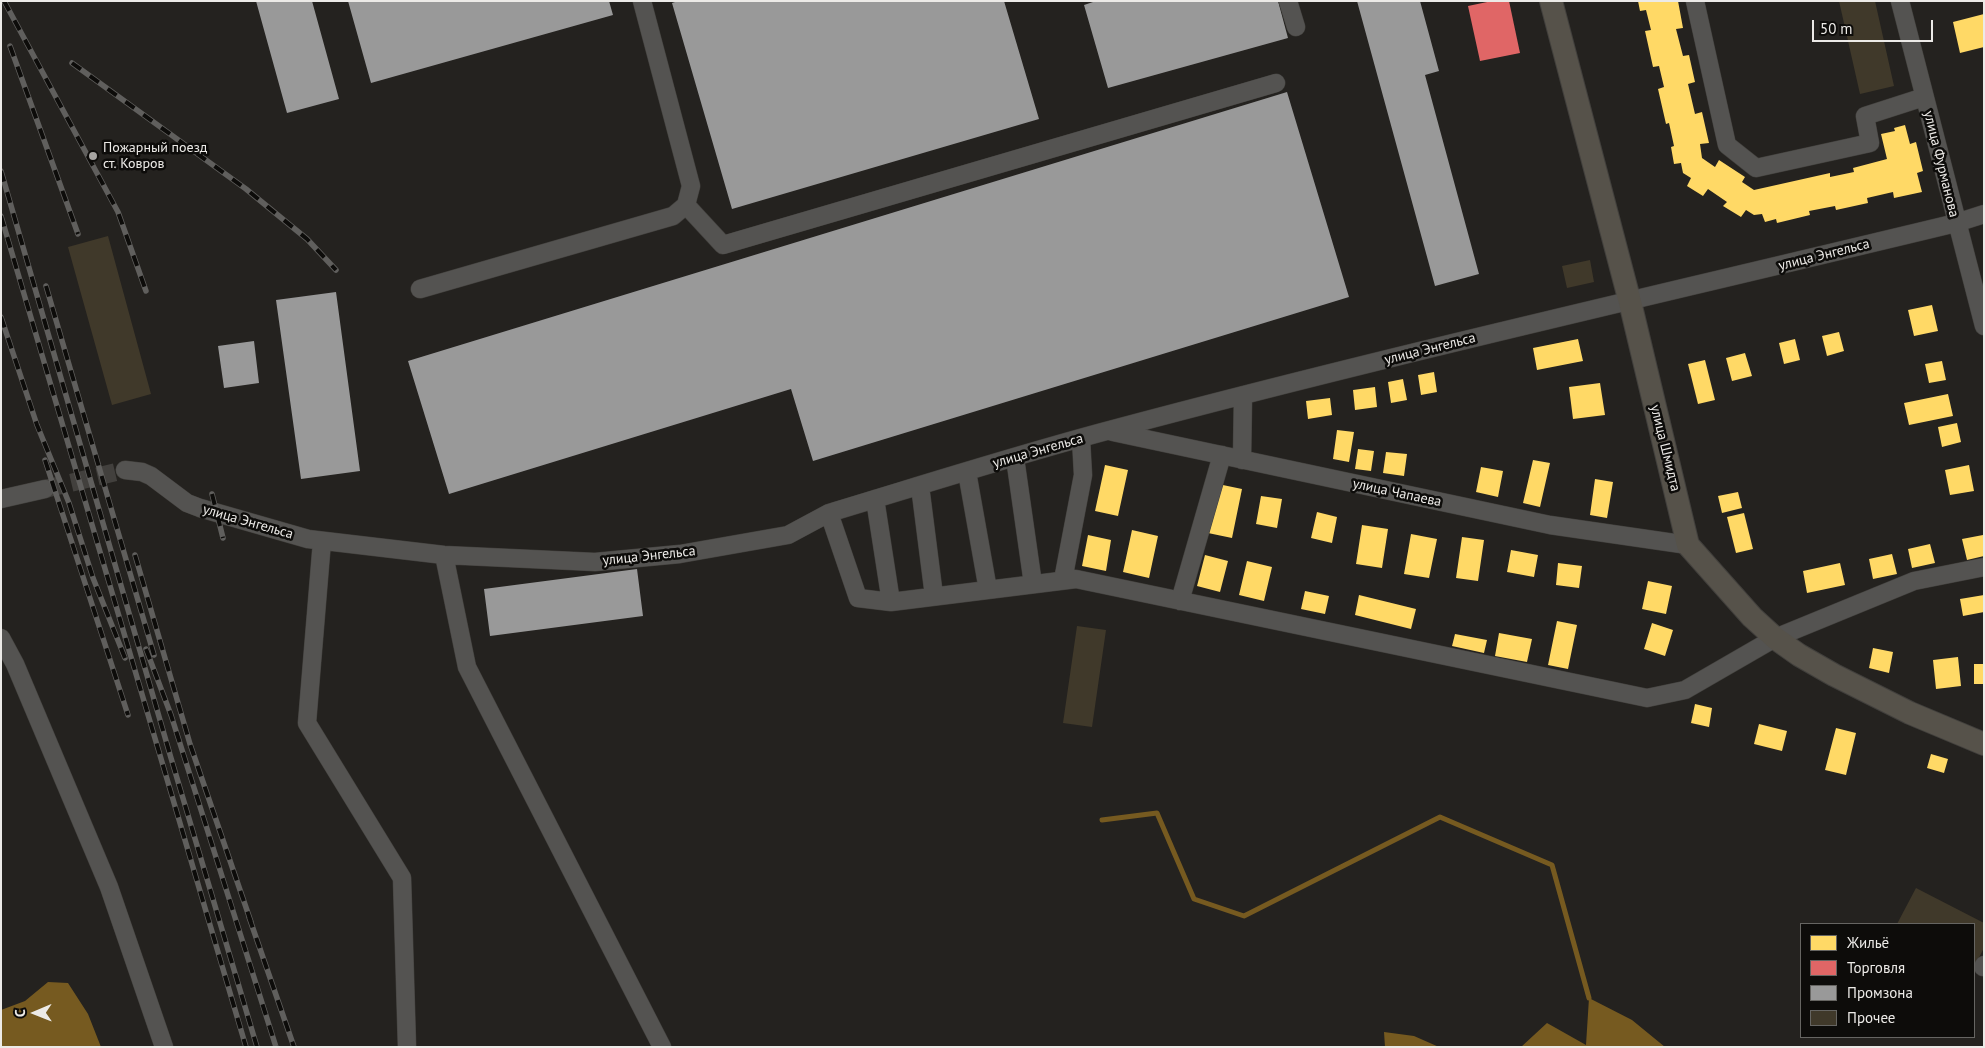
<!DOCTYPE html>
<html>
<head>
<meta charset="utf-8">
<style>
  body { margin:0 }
  #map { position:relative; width:1985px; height:1048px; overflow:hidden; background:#24221f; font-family:"PT Sans",sans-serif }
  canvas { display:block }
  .frame { position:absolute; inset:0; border:2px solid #eceae7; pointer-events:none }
  .legend { position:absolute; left:1800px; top:923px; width:175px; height:115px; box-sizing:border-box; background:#0d0c0a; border:1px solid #666562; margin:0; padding:6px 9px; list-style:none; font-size:15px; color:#eceae7 }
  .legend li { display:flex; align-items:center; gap:10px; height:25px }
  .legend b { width:25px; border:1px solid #666562 }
  .north { position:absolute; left:10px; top:988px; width:50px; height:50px; -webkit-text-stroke:4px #0d0c0a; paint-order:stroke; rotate:269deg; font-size:14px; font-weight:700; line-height:20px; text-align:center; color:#eceae7 }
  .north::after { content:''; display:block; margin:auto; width:18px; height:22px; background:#eceae7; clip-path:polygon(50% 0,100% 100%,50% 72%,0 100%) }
  .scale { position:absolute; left:1812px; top:20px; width:121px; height:22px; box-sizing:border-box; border:2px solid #eceae7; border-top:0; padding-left:6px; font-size:15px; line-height:18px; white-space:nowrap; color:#eceae7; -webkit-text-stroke:4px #0d0c0a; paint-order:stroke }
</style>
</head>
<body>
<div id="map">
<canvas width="1985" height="1048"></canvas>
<div class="frame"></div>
<ul class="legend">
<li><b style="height:14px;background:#ffd966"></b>Жильё</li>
<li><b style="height:14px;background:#e06666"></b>Торговля</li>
<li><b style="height:14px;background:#999"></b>Промзона</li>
<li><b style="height:14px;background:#40392a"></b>Прочее</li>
</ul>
<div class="north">С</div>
<div class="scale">50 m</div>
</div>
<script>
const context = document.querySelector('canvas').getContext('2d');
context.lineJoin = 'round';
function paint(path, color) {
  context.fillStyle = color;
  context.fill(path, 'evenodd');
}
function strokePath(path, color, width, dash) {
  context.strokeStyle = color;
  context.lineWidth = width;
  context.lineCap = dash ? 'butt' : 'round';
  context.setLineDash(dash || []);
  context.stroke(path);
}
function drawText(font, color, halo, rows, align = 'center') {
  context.font = font + ' "PT Sans",sans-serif';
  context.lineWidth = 5;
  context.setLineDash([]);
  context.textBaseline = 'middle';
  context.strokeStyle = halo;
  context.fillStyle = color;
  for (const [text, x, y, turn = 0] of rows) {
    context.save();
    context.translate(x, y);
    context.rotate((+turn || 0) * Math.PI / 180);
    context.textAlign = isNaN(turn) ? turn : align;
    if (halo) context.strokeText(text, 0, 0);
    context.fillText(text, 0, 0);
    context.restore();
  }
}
paint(new Path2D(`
  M 48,982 L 68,983 L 88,1014 L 101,1047 L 1,1047 L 1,1010 L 25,1001 Z
  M 1589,998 L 1632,1020 L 1665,1047 L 1521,1047 L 1547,1023 L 1586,1045 Z
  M 1384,1032 L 1414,1036 L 1439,1047 L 1385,1047 Z`), '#765a20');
paint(new Path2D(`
  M 1638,1 L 1678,1 L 1683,28 L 1676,29 L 1683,56 L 1689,55 L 1695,82 L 1688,84 L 1695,114 L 1702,112 L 1709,143 L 1700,144 L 1702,158 L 1715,167 L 1719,160 L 1745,177 L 1742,182 L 1754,190 L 1830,173 L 1830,177 L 1854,172 L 1853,168 L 1887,159 L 1881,134 L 1895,131 L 1894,128 L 1905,125 L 1910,144 L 1916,142 L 1923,171 L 1917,173 L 1922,192 L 1894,198 L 1893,192 L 1867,198 L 1868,203 L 1836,210 L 1835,206 L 1809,211 L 1810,215 L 1777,223 L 1776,219 L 1765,222 L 1762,214 L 1754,215 L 1746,210 L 1741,217 L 1723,206 L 1727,202 L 1708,189 L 1703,196 L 1687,186 L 1691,178 L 1683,173 L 1681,163 L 1674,164 L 1671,147 L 1674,146 L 1669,123 L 1666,124 L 1658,89 L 1664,87 L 1659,66 L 1653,67 L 1645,31 L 1651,30 L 1646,10 L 1640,11 Z
  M 1984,14 L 1984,47 L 1960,53 L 1953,22 Z
  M 1932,305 L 1938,331 L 1914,336 L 1908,310 Z
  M 1839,332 L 1844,351 L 1827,356 L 1822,336 Z
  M 1578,339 L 1583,361 L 1537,370 L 1533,348 Z
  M 1795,339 L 1800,360 L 1784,364 L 1779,343 Z
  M 1745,353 L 1752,376 L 1732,381 L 1726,358 Z
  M 1705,360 L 1715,400 L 1698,404 L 1688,364 Z
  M 1942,361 L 1946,380 L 1929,383 L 1925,364 Z
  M 1434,372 L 1437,392 L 1421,395 L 1418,375 Z
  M 1403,379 L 1407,400 L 1391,403 L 1388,382 Z
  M 1600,383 L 1605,415 L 1573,419 L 1569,387 Z
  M 1375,387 L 1377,407 L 1355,410 L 1353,390 Z
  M 1948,394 L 1953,416 L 1909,425 L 1904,403 Z
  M 1330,398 L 1332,415 L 1308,419 L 1306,401 Z
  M 1957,423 L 1961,442 L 1942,447 L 1938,427 Z
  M 1337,430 L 1354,432 L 1349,462 L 1333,459 Z
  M 1358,449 L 1374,451 L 1371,471 L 1355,469 Z
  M 1386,452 L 1407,454 L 1404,476 L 1383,473 Z
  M 1533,460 L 1550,463 L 1540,507 L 1523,503 Z
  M 1105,465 L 1128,470 L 1118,516 L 1095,511 Z
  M 1969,465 L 1974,491 L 1950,495 L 1945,470 Z
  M 1481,467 L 1503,471 L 1498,497 L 1476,492 Z
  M 1595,479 L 1613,482 L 1607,518 L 1590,515 Z
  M 1218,484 L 1242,489 L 1232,538 L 1208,533 Z
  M 1738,492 L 1742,508 L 1722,513 L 1718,496 Z
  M 1261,496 L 1282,499 L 1277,528 L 1256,524 Z
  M 1317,512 L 1337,517 L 1332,543 L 1311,538 Z
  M 1744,513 L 1753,549 L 1736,553 L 1727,517 Z
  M 1362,525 L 1388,529 L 1382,568 L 1356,564 Z
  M 1132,530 L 1158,536 L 1149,578 L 1123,572 Z
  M 1411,534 L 1437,539 L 1429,578 L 1404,574 Z
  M 1088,535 L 1111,540 L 1106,571 L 1082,566 Z
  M 1983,535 L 1984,556 L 1967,560 L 1962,539 Z
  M 1462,537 L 1484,540 L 1478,581 L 1456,578 Z
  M 1930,544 L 1935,563 L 1912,568 L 1908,549 Z
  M 1511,550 L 1538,555 L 1534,577 L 1507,572 Z
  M 1892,554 L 1897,574 L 1873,579 L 1869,559 Z
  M 1205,555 L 1228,561 L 1220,592 L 1197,586 Z
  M 1247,561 L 1272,567 L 1264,601 L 1239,595 Z
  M 1558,563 L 1582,566 L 1579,588 L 1556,585 Z
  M 1840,563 L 1845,585 L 1807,593 L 1803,571 Z
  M 1648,581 L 1672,586 L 1666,614 L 1642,609 Z
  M 1305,591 L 1329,596 L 1325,614 L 1301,609 Z
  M 1359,595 L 1416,609 L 1411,629 L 1355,615 Z
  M 1984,595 L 1984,612 L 1963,616 L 1960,599 Z
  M 1557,621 L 1577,625 L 1568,669 L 1548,665 Z
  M 1652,623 L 1673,630 L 1665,656 L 1644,649 Z
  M 1499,633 L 1532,639 L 1527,662 L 1495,656 Z
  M 1455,634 L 1487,640 L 1484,653 L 1452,646 Z
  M 1873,648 L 1893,652 L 1889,673 L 1869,668 Z
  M 1958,657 L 1961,686 L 1936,689 L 1933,660 Z
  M 1974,664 L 1984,664 L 1984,684 L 1974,684 Z
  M 1695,704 L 1712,708 L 1709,727 L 1691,723 Z
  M 1759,724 L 1787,731 L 1782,751 L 1754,744 Z
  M 1836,728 L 1856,733 L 1846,775 L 1825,770 Z
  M 1931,754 L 1948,759 L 1944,773 L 1927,768 Z`), '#ffd966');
paint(new Path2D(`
  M 1492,1 L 1509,1 L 1520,53 L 1480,61 L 1468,6 Z`), '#e06666');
paint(new Path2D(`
  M 256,1 L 312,1 L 339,99 L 287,113 Z
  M 348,1 L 609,1 L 613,15 L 371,83 Z
  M 678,1 L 1004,1 L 1039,119 L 732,209 L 672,3 Z
  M 1096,1 L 1278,1 L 1288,38 L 1108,88 L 1084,5 Z
  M 1357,1 L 1420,1 L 1439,71 L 1425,75 L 1479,274 L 1435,286 Z
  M 1287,92 L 1349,297 L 813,461 L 791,389 L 449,494 L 408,361 Z
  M 336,292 L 360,471 L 301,479 L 276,300 Z
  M 254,341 L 259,383 L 224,388 L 218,346 Z
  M 637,569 L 643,616 L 490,636 L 484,589 Z`), '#999');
strokePath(new Path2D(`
  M 1102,820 L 1157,813 L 1194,899 L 1244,916 L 1440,817 L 1552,865 L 1589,998`), '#765a20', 5);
paint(new Path2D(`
  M 1839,1 L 1875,1 L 1894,86 L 1860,94 Z
  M 108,236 L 151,394 L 112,405 L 68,247 Z
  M 1590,260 L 1594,282 L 1567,288 L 1562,266 Z
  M 1077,626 L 1106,630 L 1092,727 L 1063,723 Z
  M 1916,888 L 1984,923 L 1984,948 L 1974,967 L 1974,924 L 1897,924 Z`), '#40392a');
strokePath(new Path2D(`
  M 45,489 L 125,470`), '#42403d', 18, [18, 9]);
const minor = new Path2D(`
  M 1288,1 L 1296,27
  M 1695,1 L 1727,145 L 1756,168 L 1870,143 L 1865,116 L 1924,97
  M 1900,1 L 1984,326
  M 686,205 L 723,245 L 1276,83
  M 420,289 L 673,216 L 686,205 L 691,186 L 642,1
  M 1113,432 L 1550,525 L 1688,545
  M 1015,458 L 1033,584
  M 1242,460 L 1243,396
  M 125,470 L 142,472 L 151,476 L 187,503 L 200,508 L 308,539 L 444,555 L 595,562 L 680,554 L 788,535 L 829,513 C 922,485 1016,455 1110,430 C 1390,355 1674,291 1956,223 L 1984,214
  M 967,472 L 988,590
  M 920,486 L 934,596
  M 1,499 L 45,489
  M 875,499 L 891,602
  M 829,513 L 858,598 L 891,602 L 1076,579 L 1647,698 L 1685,690 L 1775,638 L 1914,581 L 1984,567
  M 322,541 L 307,723 L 402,878 L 407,1047
  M 444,555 L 467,667 L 662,1047
  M 1063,580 L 1083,475 L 1081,439
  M 1180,601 L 1222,455
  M 1,638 L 15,664 L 109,887 L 164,1047
  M 1983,967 L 1984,965`);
const major = new Path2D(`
  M 1551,1 L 1630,302 L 1688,545 L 1752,617 L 1775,638 L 1799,655 L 1834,675 L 1910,713 L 1984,744`);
strokePath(minor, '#42403d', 19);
strokePath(major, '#42403d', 24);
strokePath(minor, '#545351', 18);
strokePath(major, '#56524a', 22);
const rail = new Path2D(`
  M 4,1 L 118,212 L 146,291
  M 10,46 L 78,234
  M 72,63 L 246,189 L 307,239 L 336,270
  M 1,171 L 171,758 L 257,1047
  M 1,216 L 246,1047
  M 46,286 L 154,655
  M 1,317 L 37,425 L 69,503 L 93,578 L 125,658
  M 45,460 L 128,715
  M 212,494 L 223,538
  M 135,555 L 190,744 L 251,922
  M 146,649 L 171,715 L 276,1047
  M 249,917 L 294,1047`);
strokePath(rail, '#605f5d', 5.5);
strokePath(rail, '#0d0c0a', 4, [11]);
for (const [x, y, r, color] of [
  [93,156,5,"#a6a4a1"]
]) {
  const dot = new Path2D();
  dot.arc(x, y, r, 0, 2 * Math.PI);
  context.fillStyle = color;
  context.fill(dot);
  strokePath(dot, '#0d0c0a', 2);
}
drawText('14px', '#eceae7', '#0d0c0a', [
  ["Пожарный поезд",103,148],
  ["ст. Ковров",103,164]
], 'left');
drawText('14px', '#eceae7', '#0d0c0a', [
  ["улица Фурманова",1941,164,76],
  ["улица Энгельса",1824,255,-14],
  ["улица Энгельса",1430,349,-14],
  ["улица Шмидта",1665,448,76],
  ["улица Энгельса",1038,451,-16],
  ["улица Чапаева",1397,493,12],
  ["улица Энгельса",248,522,16],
  ["улица Энгельса",649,556,-6]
]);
</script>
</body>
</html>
